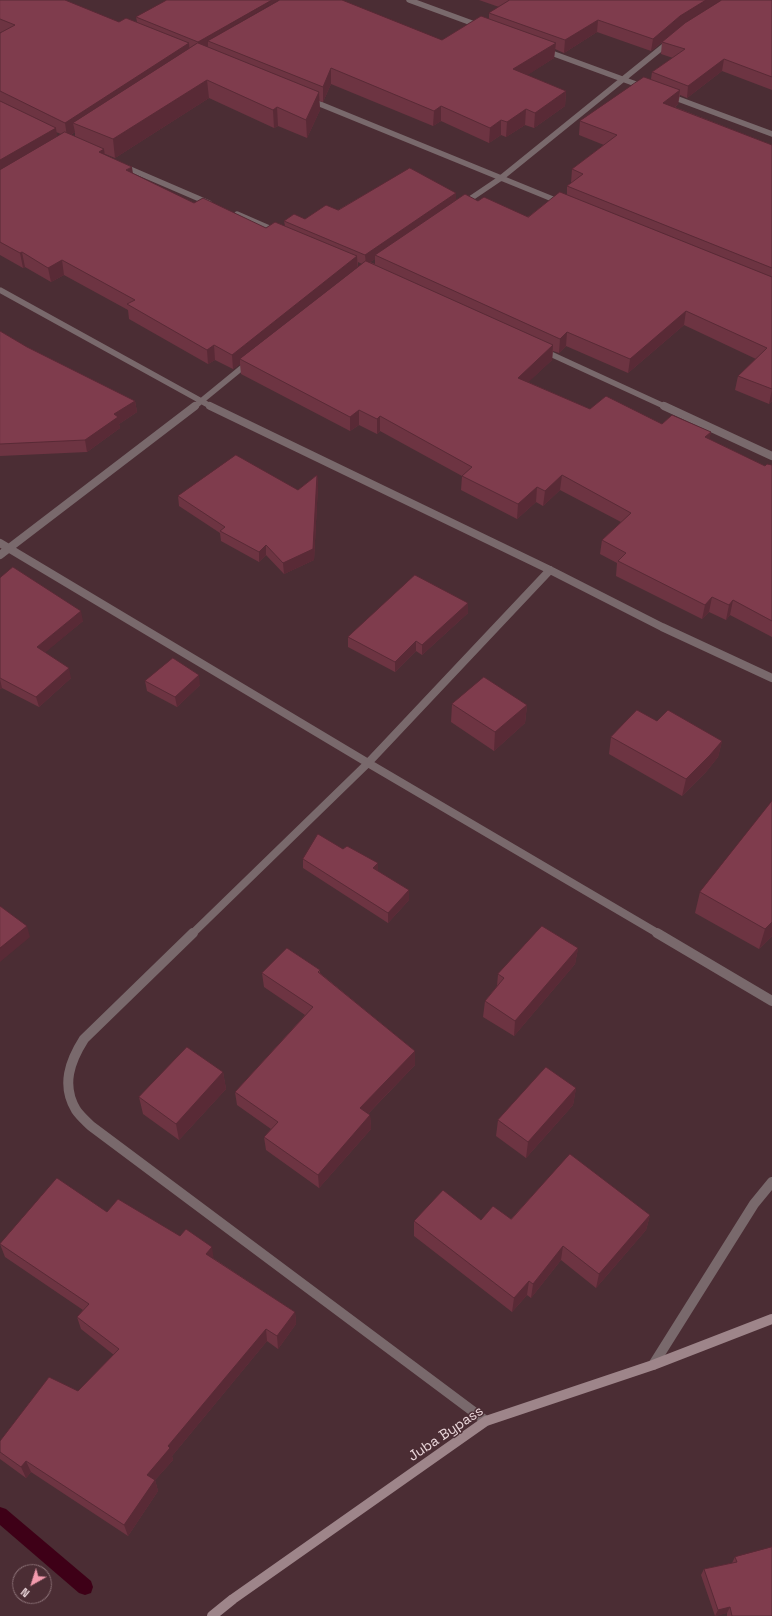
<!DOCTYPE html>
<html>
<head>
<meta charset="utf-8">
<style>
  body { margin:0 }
  #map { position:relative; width:772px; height:1616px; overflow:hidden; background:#4b2d34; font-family:"Space Grotesk",sans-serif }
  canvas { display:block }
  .north { position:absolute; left:12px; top:1564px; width:40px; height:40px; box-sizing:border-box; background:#4b2d34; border:1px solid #8b7176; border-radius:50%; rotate:219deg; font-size:11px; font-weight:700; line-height:16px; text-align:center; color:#ead6da }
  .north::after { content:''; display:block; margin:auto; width:14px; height:18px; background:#f29aad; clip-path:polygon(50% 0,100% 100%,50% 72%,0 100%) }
</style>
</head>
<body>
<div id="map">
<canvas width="772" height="1616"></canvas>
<div class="north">N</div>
</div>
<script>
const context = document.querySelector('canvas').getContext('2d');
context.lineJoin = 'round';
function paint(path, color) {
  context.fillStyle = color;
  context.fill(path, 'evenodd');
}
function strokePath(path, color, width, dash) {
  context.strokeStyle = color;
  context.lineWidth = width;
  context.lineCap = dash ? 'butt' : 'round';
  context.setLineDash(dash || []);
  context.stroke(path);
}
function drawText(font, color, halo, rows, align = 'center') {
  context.font = font + ' "Space Grotesk",sans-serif';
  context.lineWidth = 3;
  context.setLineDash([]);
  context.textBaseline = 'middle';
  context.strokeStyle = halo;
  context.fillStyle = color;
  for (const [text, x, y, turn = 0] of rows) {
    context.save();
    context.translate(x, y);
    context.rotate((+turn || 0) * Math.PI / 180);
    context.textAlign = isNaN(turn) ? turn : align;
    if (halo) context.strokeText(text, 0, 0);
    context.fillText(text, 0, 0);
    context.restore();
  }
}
paint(new Path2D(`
  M 0,1507 L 6,1509 L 91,1581 L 93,1587 L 91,1593 L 85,1595 L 79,1593 L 0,1525 Z`), '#3e0017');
strokePath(new Path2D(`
  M 409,0 L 480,26
  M 546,51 L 644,87
  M 670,96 L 772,134
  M 310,100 L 560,202
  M 123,166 L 209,203
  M 464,203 L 501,178 L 669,42
  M 237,214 L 276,231
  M 0,290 L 212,407
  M 544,351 L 666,407
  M 194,407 L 249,362`), '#79696c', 5.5);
strokePath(new Path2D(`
  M 210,406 L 550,570 L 662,627 L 772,678
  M 664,406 L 772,456
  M 0,543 L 368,763 L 659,934
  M 0,555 L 195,406
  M 192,934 L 368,763 L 550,570`), '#79696c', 8);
strokePath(new Path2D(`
  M 193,933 L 84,1039 C 70,1061 61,1085 76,1110 C 80,1116 86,1121 91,1126 L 486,1421
  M 657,933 L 772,1001
  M 653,1365 L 754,1204 L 772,1182`), '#79696c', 10);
strokePath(new Path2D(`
  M 212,1616 L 233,1599 L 486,1421 L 653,1365 L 772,1319`), '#9e858a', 10);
paint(new Path2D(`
  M 0,0 L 119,22 L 137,22 L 136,17 L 442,40 L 489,19 L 489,13 L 499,7 L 479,0 L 772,0 L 772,90 L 722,71 L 687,98 L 680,95 L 678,104 L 675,107 L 772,145 L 772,401 L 769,404 L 735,390 L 738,376 L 756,359 L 684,325 L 628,373 L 566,346 L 559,353 L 553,351 L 552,360 L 528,382 L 590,409 L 662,424 L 711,432 L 709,439 L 765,466 L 772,465 L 772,637 L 730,615 L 726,620 L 709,612 L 702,619 L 616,576 L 617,563 L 600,554 L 602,540 L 621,522 L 560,490 L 543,506 L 536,502 L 517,519 L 461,490 L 462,476 L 380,431 L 377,434 L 359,425 L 350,431 L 241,374 L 240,364 L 233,369 L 215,360 L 208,364 L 129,319 L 128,310 L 64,275 L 51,282 L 25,267 L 23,268 L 0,255 L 0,33 L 2,32 L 0,32 ZM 680,28 L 662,42 L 661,54 L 673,58 L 652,72 L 651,79 L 580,121 L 579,135 L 604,145 L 572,169 L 571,183 L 567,186 L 567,195 L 528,217 L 478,201 L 456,200 L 456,193 L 338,210 L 305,219 L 284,221 L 285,226 L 266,228 L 194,203 L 133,174 L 105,155 L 105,154 L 115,158 L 209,98 L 274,128 L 278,126 L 307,138 L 320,110 L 319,101 L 323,102 L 331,84 L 433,126 L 441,121 L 489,143 L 501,135 L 506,137 L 525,125 L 534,128 L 565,106 L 566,91 L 527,75 L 554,58 L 555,49 L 564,53 L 597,32 L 651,51 ZM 56,132 L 61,134 L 57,137 ZM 75,132 L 75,137 L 71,135 ZM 375,259 L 375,264 L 370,262 ZM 358,262 L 362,264 L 358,267 Z
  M 0,331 L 27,347 L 135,401 L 137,412 L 119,424 L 120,428 L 87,452 L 0,456 Z
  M 317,475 L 318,485 L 314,560 L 284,574 L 266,555 L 259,562 L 221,541 L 220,533 L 179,506 L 178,496 L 298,490 Z
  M 0,578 L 83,621 L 45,652 L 71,678 L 39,707 L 2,688 L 0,689 Z
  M 468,603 L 468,613 L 422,655 L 416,651 L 395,672 L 348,647 L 348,637 Z
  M 145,681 L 200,685 L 177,707 L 147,691 Z
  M 452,704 L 527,705 L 525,723 L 494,751 L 451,722 Z
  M 657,721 L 722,741 L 718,757 L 706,772 L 682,796 L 609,754 L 611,737 Z
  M 772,801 L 772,936 L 759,949 L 695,913 L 700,892 Z
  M 343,849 L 378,863 L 378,871 L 409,900 L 388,923 L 303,868 L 303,859 Z
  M 578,948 L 575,964 L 514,1036 L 483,1017 L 485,1001 L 497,986 L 498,974 Z
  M 320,970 L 320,973 L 415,1051 L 415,1065 L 368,1114 L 370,1115 L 371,1129 L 319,1188 L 266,1150 L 264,1137 L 271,1129 L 237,1105 L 235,1092 L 305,1015 L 264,987 L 262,973 Z
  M 223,1072 L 226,1089 L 179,1140 L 143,1114 L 139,1097 Z
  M 576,1088 L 573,1105 L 526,1158 L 496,1136 L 498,1120 Z
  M 107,1212 L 213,1258 L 295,1312 L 296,1324 L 278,1349 L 267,1341 L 172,1456 L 173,1460 L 155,1480 L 158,1491 L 128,1536 L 31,1472 L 26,1478 L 0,1459 L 0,1441 L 78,1391 L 114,1355 L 81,1329 L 77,1317 L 83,1310 L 5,1257 L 0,1244 Z
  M 650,1215 L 646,1230 L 596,1288 L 561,1260 L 531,1298 L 527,1295 L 512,1312 L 414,1236 L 414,1221 L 481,1220 L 511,1219 Z
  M 735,1557 L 772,1616 L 727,1616 L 727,1613 L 715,1616 L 701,1575 L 704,1569 L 732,1563 Z`), '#6d3442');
paint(new Path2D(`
  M 272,0 L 279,0 L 208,41 L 208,47 L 199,52 L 198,42 Z
  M 706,0 L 723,0 L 679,28 L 651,51 L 653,39 L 680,16 Z
  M 598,20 L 597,32 L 564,53 L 565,40 Z
  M 189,43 L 190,57 L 73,123 L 75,132 L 67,137 L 65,123 Z
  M 556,43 L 554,58 L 512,85 L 513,69 Z
  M 724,59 L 722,71 L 687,98 L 688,86 Z
  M 331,68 L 331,84 L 323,102 L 323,87 Z
  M 207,80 L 209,98 L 115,158 L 113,139 Z
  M 680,90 L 678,104 L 662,117 L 663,103 Z
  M 566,91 L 565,106 L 534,128 L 535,113 Z
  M 319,92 L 320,110 L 307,138 L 306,120 Z
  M 441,106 L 441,121 L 433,126 L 434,111 Z
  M 277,107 L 278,126 L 274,128 L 273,110 Z
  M 526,109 L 525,125 L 506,137 L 507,122 Z
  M 501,120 L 501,135 L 489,143 L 490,128 Z
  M 56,128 L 58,142 L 0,176 L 0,160 Z
  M 104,149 L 106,163 L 99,152 Z
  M 132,167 L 134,181 L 126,170 Z
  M 456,193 L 456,203 L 375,255 L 375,259 L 366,265 L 365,255 Z
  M 22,252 L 25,267 L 23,268 L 20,253 Z
  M 357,256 L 358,271 L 240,359 L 240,364 L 233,369 L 232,355 Z
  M 62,260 L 64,275 L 51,282 L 48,268 Z
  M 686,311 L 684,325 L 628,373 L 630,359 Z
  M 567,332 L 566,346 L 559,353 L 560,339 Z
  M 214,345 L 215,360 L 208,364 L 207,350 Z
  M 553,345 L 552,360 L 517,393 L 518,378 Z
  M 772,389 L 772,401 L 769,404 Z
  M 135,401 L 137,412 L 119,424 L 120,428 L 87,452 L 85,440 L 114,414 Z
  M 359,410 L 359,425 L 350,431 L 350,417 Z
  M 380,416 L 380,431 L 377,434 L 377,419 Z
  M 711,432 L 708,447 L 705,437 Z
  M 317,475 L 318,485 L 314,560 L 284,574 L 283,563 Z
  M 562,475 L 560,490 L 543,506 L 545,491 Z
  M 537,487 L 536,502 L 517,519 L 518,504 Z
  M 266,545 L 266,555 L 259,562 L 259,552 Z
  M 712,597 L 709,612 L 702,619 L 705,605 Z
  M 733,600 L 730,615 L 726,620 L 729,605 Z
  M 468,603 L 468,613 L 422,655 L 422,645 Z
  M 81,611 L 83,621 L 40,657 L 37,647 Z
  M 416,641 L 416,651 L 395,672 L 395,662 Z
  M 69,668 L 71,678 L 39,707 L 36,697 Z
  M 199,675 L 200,685 L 177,707 L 175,697 Z
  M 0,679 L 2,688 L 0,689 Z
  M 527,705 L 525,723 L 494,751 L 495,732 Z
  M 722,741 L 718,757 L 706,772 L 682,796 L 686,779 Z
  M 378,863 L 378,873 L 373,868 Z
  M 409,890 L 409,900 L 388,923 L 388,913 Z
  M 772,922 L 772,936 L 759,949 L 765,929 Z
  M 27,926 L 30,937 L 0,962 L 0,948 Z
  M 578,948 L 575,964 L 514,1036 L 515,1021 Z
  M 415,1051 L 415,1065 L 360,1122 L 360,1108 Z
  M 223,1072 L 226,1089 L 179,1140 L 176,1124 Z
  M 576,1088 L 573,1105 L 526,1158 L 528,1142 Z
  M 370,1115 L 371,1129 L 319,1188 L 318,1175 Z
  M 650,1215 L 646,1230 L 596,1288 L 599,1274 Z
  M 563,1246 L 561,1260 L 531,1298 L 533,1284 Z
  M 212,1247 L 214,1261 L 206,1254 Z
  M 529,1281 L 527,1295 L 512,1312 L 514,1298 Z
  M 295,1312 L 296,1324 L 278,1349 L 277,1336 Z
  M 266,1329 L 267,1341 L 172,1456 L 173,1460 L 155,1480 L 158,1491 L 128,1536 L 124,1525 L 147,1475 L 168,1446 Z
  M 26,1461 L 31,1472 L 26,1478 L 21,1467 Z
  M 730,1607 L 727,1613 L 715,1616 L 718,1610 Z`), '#592a36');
const building = new Path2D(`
  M 0,0 L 65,0 L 119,22 L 126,18 L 189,43 L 65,123 L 0,91 L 0,33 L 15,25 L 0,19 Z
  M 167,0 L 272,0 L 198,42 L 136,17 Z
  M 280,0 L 342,0 L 442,40 L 481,16 L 556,43 L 513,69 L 566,91 L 535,113 L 526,109 L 507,122 L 501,120 L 490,128 L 441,106 L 434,111 L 331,68 L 323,87 L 208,41 Z
  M 510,0 L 706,0 L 680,16 L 653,39 L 598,20 L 565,40 L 489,13 Z
  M 722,0 L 772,0 L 772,77 L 724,59 L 688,86 L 652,72 L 685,49 L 662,42 L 685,23 Z
  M 198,43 L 319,92 L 306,120 L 277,107 L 273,110 L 207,80 L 113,139 L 73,123 Z
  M 644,77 L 680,90 L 663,103 L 772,145 L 772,268 L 567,186 L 583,174 L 572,169 L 617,135 L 580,121 Z
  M 0,101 L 56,128 L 0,160 Z
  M 65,132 L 104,149 L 99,152 L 132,167 L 126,170 L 194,203 L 203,198 L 266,228 L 275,222 L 357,256 L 232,355 L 214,345 L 207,350 L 127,304 L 135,300 L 62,260 L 48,268 L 22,252 L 20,253 L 0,242 L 0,170 Z
  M 410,168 L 456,193 L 365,255 L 284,221 L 294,214 L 305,219 L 326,205 L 338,210 Z
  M 560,192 L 772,277 L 772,389 L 738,376 L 767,348 L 686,311 L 630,359 L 567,332 L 560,339 L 375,255 L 465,194 L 478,201 L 484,197 L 528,217 Z
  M 366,261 L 553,345 L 518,378 L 590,409 L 606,396 L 662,424 L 672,415 L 711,432 L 705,437 L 765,466 L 767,464 L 772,465 L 772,621 L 733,600 L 729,605 L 712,597 L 705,605 L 618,561 L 626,553 L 602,540 L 631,513 L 562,475 L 545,491 L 537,487 L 518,504 L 462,476 L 472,467 L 380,416 L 377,419 L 359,410 L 350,417 L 240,359 Z
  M 0,331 L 27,347 L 135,401 L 114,414 L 118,417 L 85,440 L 0,444 Z
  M 236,455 L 298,490 L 317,475 L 313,549 L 283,563 L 266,545 L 259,552 L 220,531 L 225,527 L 178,496 Z
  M 13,567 L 81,611 L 37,647 L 69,668 L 36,697 L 0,678 L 0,578 Z
  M 415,575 L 468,603 L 422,645 L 416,641 L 395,662 L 348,637 Z
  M 173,658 L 199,675 L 175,697 L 145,681 Z
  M 484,677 L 527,705 L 495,732 L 452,704 Z
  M 637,710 L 657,721 L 668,710 L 722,741 L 710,755 L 686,779 L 611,737 Z
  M 772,801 L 772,922 L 765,929 L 700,892 Z
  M 318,834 L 343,849 L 347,846 L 378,863 L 373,868 L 409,890 L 388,913 L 303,859 Z
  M 0,906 L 27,926 L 0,948 Z
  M 542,926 L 578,948 L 515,1021 L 485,1001 L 504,978 L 498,974 Z
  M 287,948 L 320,970 L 318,972 L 415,1051 L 360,1108 L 370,1115 L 318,1175 L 264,1137 L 278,1122 L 235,1092 L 313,1007 L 262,973 Z
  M 187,1047 L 223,1072 L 176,1124 L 139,1097 Z
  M 546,1067 L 576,1088 L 528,1142 L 498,1120 Z
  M 570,1154 L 650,1215 L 599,1274 L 563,1246 L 533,1284 L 529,1281 L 514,1298 L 414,1221 L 443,1190 L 481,1220 L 493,1206 L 511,1219 Z
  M 57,1178 L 107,1212 L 118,1199 L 180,1236 L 186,1229 L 212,1247 L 206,1254 L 295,1312 L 277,1336 L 266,1329 L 168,1446 L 170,1448 L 147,1475 L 155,1480 L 124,1525 L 26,1461 L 21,1467 L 0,1452 L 0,1441 L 49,1377 L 78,1391 L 119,1349 L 77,1317 L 89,1304 L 0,1244 Z
  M 772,1547 L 772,1616 L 732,1616 L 730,1607 L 718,1610 L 704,1569 L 737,1562 L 735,1557 Z`);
paint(building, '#7f3c4d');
strokePath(building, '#592a36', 1);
drawText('14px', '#ead6da', '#4b2d34', [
  ["Juba Bypass",446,1434,-34]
]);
</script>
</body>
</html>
